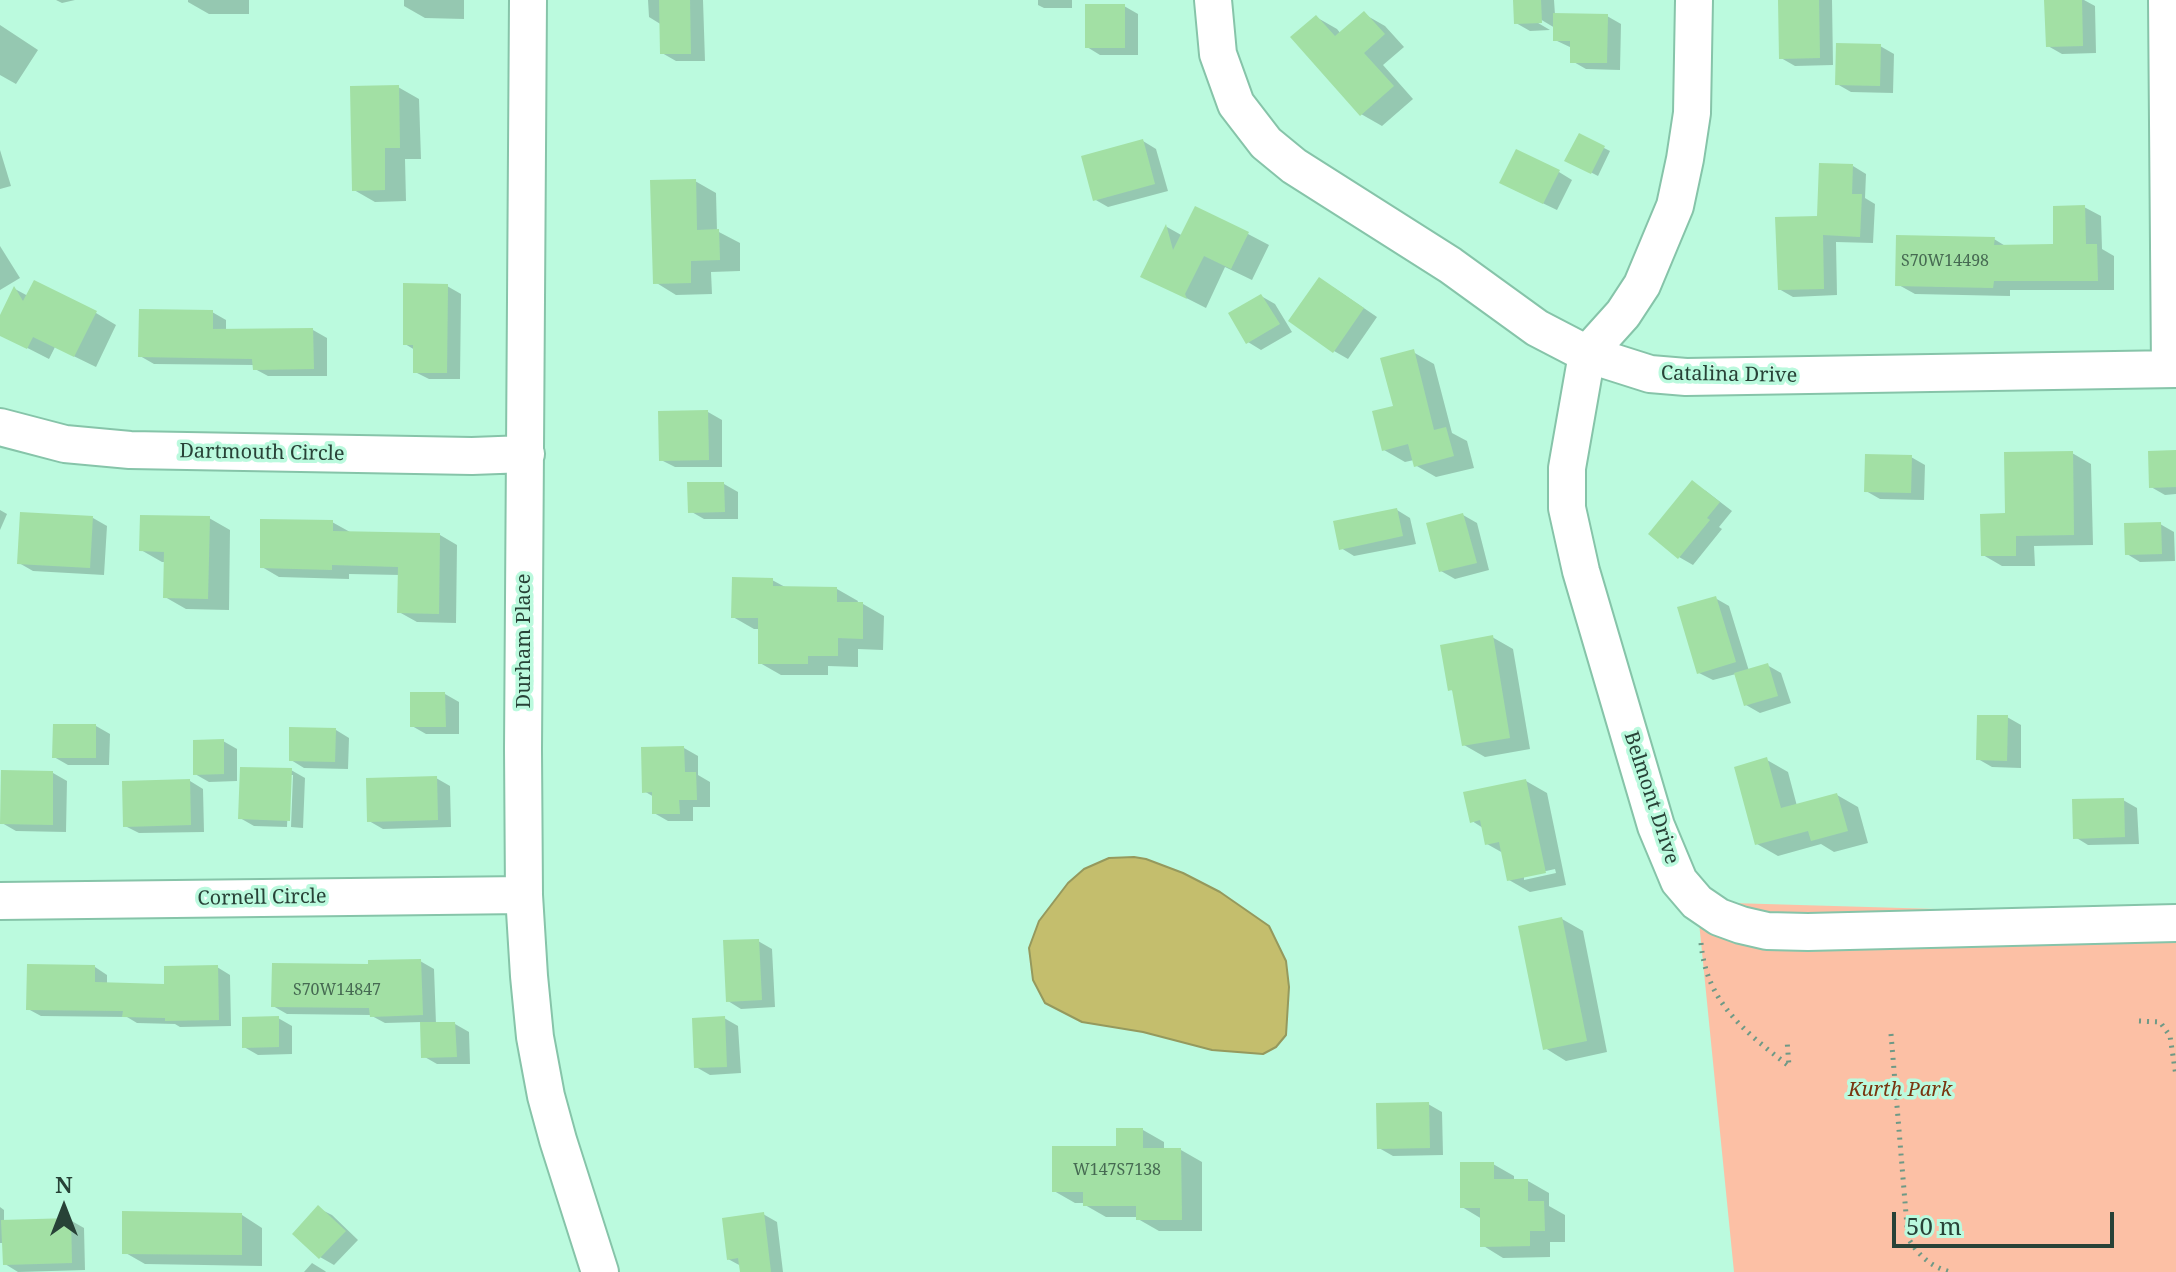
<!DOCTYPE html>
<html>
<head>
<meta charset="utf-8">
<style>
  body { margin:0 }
  #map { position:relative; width:2176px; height:1272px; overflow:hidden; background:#bbfade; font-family:"Noto Serif",serif }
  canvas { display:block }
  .north { position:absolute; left:24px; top:1168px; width:80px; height:80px; -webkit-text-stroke:6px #bbfade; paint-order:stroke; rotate:0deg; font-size:22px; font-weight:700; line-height:32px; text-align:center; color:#284237 }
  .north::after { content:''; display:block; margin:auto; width:28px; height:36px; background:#284237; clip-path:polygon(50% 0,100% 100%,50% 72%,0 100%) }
  .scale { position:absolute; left:1892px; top:1212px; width:222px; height:36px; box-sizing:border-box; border:4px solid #284237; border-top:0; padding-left:10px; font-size:24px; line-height:28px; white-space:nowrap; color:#284237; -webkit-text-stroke:6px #bbfade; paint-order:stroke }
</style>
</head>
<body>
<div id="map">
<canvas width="2176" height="1272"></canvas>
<div class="north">N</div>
<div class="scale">50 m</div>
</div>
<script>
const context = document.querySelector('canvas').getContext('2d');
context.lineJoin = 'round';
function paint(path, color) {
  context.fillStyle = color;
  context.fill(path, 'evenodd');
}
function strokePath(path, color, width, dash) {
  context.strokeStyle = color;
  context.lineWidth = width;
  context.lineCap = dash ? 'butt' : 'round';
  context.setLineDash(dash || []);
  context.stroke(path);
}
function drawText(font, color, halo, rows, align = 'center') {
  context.font = font + ' "Noto Serif",serif';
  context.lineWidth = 7;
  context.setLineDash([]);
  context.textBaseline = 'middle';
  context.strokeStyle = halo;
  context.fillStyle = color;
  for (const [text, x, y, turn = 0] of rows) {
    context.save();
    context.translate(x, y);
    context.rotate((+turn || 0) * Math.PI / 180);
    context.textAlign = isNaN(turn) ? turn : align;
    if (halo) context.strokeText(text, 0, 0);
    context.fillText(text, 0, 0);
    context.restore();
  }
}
paint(new Path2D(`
  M 1697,902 L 2176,916 L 2176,1272 L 1734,1272 Z`), '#fcc0a5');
const water = new Path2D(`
  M 1134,857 L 1146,859 L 1183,873 L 1220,892 L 1269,926 L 1286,961 L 1289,987 L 1286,1035 L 1276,1047 L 1263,1054 L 1212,1050 L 1143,1032 L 1082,1022 L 1045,1003 L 1033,980 L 1029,948 L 1039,921 L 1068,883 L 1084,869 L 1109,858 Z`);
paint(water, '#c4be6d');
strokePath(water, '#95995d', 2);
paint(new Path2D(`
  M 56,0 L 75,0 L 62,3 Z
  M 188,0 L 249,0 L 249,14 L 209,14 L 188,2 Z
  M 404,0 L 464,0 L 464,19 L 425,18 L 404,6 Z
  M 648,0 L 703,0 L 705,61 L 676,61 L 662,53 L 662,25 L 649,17 Z
  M 1038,0 L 1072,0 L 1072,8 L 1044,8 L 1038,5 Z
  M 1515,0 L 1554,0 L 1555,15 L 1607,16 L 1621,24 L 1620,70 L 1586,69 L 1572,61 L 1572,48 L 1555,40 L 1555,28 L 1535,16 L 1533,20 L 1550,30 L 1530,31 L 1516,23 Z
  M 1780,0 L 1832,0 L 1833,65 L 1795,66 L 1781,58 Z
  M 2046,0 L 2084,0 L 2095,6 L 2096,53 L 2062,54 L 2048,46 Z
  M 1124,6 L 1138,14 L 1138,55 L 1100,55 L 1087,47 Z
  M 1364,14 L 1385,26 L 1404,47 L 1383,65 L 1413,99 L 1382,126 L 1361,114 L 1316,17 L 1337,29 L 1341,34 Z
  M 0,25 L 38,50 L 16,84 L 0,75 Z
  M 1880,46 L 1894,54 L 1893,93 L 1851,92 L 1837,84 Z
  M 398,87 L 419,99 L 421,159 L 405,159 L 406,201 L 375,202 L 354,190 Z
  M 1580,136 L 1610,151 L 1598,176 L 1567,160 Z
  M 1143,141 L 1156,149 L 1168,191 L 1108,207 L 1094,199 Z
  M 0,150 L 11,186 L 0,189 Z
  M 1853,166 L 1866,174 L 1865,198 L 1875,204 L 1873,243 L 1836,242 L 1837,295 L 1793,297 L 1779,289 L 1819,218 Z
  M 1559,172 L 1572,180 L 1557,210 L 1515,190 Z
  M 695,181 L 716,193 L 717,231 L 740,243 L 740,271 L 711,272 L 712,294 L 676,295 L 655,282 Z
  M 2084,207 L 2101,216 L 2102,249 L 2114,256 L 2114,290 L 2010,290 L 2010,296 L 1915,294 L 1897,284 L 1994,239 L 2007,247 L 2055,246 Z
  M 1167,227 L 1183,236 L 1248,234 L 1269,245 L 1252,280 L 1225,267 L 1206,308 L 1143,276 Z
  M 0,246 L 20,278 L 0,290 Z
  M 447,286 L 461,294 L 460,379 L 429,379 L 415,372 L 415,350 L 405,344 Z
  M 1333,287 L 1377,317 L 1348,359 L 1334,351 Z
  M 15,289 L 28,296 L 96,313 L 116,325 L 96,367 L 55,347 L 49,359 L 0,334 L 0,320 Z
  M 1261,296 L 1275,304 L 1292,332 L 1261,350 L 1248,342 Z
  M 212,312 L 226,320 L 226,331 L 313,330 L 327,338 L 327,376 L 268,376 L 255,369 L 255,365 L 154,364 L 140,356 Z
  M 1413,352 L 1434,364 L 1452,433 L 1467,441 L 1474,468 L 1436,477 L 1415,465 L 1414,460 L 1405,462 L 1384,450 Z
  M 708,412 L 722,420 L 722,467 L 675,467 L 661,460 Z
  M 2176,452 L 2176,494 L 2165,495 L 2151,487 Z
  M 2072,453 L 2091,464 L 2093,545 L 2034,546 L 2035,566 L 2002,566 L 1983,555 L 2008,515 Z
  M 1911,457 L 1925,465 L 1924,500 L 1880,499 L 1866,491 Z
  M 1692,483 L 1706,491 L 1732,511 L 1719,527 L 1722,529 L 1693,565 L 1679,557 L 1651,534 Z
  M 724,484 L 738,492 L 738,519 L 704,519 L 690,511 Z
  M 0,510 L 7,514 L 0,530 Z
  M 1397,510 L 1410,518 L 1416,544 L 1354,556 L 1341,548 Z
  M 1463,515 L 1477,523 L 1489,570 L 1455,579 L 1441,571 Z
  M 93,518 L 107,526 L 104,575 L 33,571 L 19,563 Z
  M 209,518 L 230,530 L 229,610 L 186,609 L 165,597 L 166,562 L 162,562 L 141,550 Z
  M 332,522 L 350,532 L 440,535 L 457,545 L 456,623 L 417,622 L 399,612 L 400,575 L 349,574 L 349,579 L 279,577 L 262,567 Z
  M 2160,524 L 2174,532 L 2175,561 L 2140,562 L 2127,554 Z
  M 772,580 L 787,588 L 837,589 L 858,601 L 857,604 L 863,604 L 884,616 L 883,650 L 858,649 L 858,667 L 828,666 L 828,675 L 781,675 L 760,663 L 760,629 L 754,629 L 733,617 Z
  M 1715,598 L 1729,606 L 1749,671 L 1767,665 L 1781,673 L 1791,703 L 1760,713 L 1746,705 L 1736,674 L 1713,680 L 1699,673 Z
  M 1492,637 L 1513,649 L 1530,749 L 1485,757 L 1464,745 L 1454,692 L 1450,689 Z
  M 445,694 L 459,702 L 459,734 L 426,734 L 412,726 Z
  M 2007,717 L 2021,725 L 2021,768 L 1992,767 L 1978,759 Z
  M 96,726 L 110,734 L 109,765 L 68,765 L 54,757 Z
  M 336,730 L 349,738 L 348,769 L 304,768 L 291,760 Z
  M 223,741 L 237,749 L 237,781 L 209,782 L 195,774 Z
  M 684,748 L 698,756 L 698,775 L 710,782 L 710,807 L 693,807 L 693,821 L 668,821 L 654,813 L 654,797 L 644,791 Z
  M 1767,760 L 1788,772 L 1797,806 L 1837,795 L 1858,807 L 1868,843 L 1834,852 L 1821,844 L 1778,856 L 1757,844 Z
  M 291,770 L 305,778 L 303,828 L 291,827 L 293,775 L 289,775 L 287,827 L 254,826 L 240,818 Z
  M 53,773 L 67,781 L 66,832 L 16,831 L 2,823 Z
  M 436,778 L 450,786 L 451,827 L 383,829 L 369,821 Z
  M 190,781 L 203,789 L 204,832 L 139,833 L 125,826 Z
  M 1526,781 L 1547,793 L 1566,885 L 1530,892 L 1509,880 L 1503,853 L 1487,844 L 1483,828 L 1472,821 ZM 1555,869 L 1556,873 L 1524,880 L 1524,876 Z
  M 2123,800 L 2137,808 L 2139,844 L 2088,845 L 2075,837 Z
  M 1562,919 L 1583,931 L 1607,1052 L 1566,1061 L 1545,1048 Z
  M 758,941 L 772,949 L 775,1007 L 741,1009 L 728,1001 Z
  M 420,961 L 434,969 L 436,1024 L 455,1024 L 469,1032 L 470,1064 L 437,1064 L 423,1056 L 422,1022 L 385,1023 L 370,1015 L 287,1014 L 273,1006 Z
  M 95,967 L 107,975 L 107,985 L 166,986 L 217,967 L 230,975 L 231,1026 L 180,1027 L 175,1024 L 137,1023 L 127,1017 L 41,1016 L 28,1009 Z
  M 278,1018 L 292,1026 L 292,1054 L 258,1055 L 244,1047 Z
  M 724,1018 L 738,1026 L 741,1073 L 710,1075 L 696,1067 Z
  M 1428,1104 L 1442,1112 L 1443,1155 L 1393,1156 L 1379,1148 Z
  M 1143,1130 L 1164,1142 L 1164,1150 L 1181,1150 L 1202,1162 L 1202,1231 L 1159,1231 L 1138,1219 L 1138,1217 L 1106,1217 L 1085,1205 L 1085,1203 L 1075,1203 L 1054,1191 Z
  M 1493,1164 L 1514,1176 L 1514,1181 L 1528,1181 L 1549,1193 L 1549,1206 L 1565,1215 L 1565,1242 L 1550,1242 L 1550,1257 L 1503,1258 L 1482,1245 L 1482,1219 L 1462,1207 Z
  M 0,1207 L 4,1210 L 4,1222 L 70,1220 L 84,1228 L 85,1270 L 18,1272 L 5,1264 L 4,1243 L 0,1243 Z
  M 318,1208 L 332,1215 L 358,1240 L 334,1265 L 320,1257 Z
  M 763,1214 L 777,1222 L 783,1272 L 742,1272 L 741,1266 L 728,1259 Z
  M 242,1215 L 262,1228 L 262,1266 L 145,1264 L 124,1252 Z
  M 312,1263 L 325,1271 L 326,1272 L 304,1272 Z`), '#0003');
paint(new Path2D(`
  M 659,0 L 690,0 L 691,54 L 660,54 Z
  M 1513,0 L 1541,0 L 1542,23 L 1514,24 Z
  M 1778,0 L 1819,0 L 1820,58 L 1779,59 Z
  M 2044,0 L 2082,0 L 2083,46 L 2046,47 Z
  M 1085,4 L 1125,4 L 1125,48 L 1085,48 Z
  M 1364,11 L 1385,34 L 1364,53 L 1394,86 L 1360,116 L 1290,37 L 1316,15 L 1335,36 Z
  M 1553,13 L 1608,14 L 1607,63 L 1570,63 L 1570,41 L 1553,41 Z
  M 1836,43 L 1881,44 L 1880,86 L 1835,85 Z
  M 399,85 L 400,148 L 385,148 L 385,190 L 352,191 L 350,86 Z
  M 1579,133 L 1605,146 L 1591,174 L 1564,161 Z
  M 1143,139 L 1155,184 L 1093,201 L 1081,156 Z
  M 1516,149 L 1560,170 L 1543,204 L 1499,183 Z
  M 1819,163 L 1853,164 L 1852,194 L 1862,194 L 1860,237 L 1823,235 L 1824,289 L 1778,290 L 1775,217 L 1817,216 Z
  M 696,179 L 697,230 L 719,229 L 720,260 L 691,261 L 691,283 L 653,284 L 650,180 Z
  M 2085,205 L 2086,244 L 2097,244 L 2098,281 L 1994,281 L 1993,288 L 1895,286 L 1896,235 L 1995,237 L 1994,245 L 2053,244 L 2053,206 Z
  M 1195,206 L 1249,232 L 1231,269 L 1204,256 L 1185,294 L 1187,299 L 1140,277 L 1166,224 L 1173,250 Z
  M 1319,277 L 1364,308 L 1333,353 L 1288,321 Z
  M 34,280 L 97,311 L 74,357 L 33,337 L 27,349 L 0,336 L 0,315 L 14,286 L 23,301 Z
  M 403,283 L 448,284 L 447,373 L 413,373 L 413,345 L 403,345 Z
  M 1261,294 L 1280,324 L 1246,344 L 1228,313 Z
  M 139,309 L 213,310 L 213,329 L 313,328 L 314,369 L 253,370 L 252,359 L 138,357 Z
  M 1414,349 L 1434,430 L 1446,427 L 1454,456 L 1414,467 L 1408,444 L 1382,451 L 1372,411 L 1393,406 L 1380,358 Z
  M 708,410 L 709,460 L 659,461 L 658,411 Z
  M 2176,450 L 2176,487 L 2149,488 L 2148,451 Z
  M 2073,451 L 2074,535 L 2016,536 L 2016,556 L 1981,556 L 1980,514 L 2005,513 L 2004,452 Z
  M 1865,454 L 1912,455 L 1911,493 L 1864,492 Z
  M 1692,480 L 1720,502 L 1707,518 L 1710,520 L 1678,559 L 1648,534 Z
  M 687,482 L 724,482 L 725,512 L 688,513 Z
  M 1397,508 L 1403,536 L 1339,550 L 1333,521 Z
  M 20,512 L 93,516 L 90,568 L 17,564 Z
  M 1463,513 L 1477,563 L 1439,572 L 1426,523 Z
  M 140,515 L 210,516 L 208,599 L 163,598 L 164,552 L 139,551 Z
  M 260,519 L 333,520 L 333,531 L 440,533 L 439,614 L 397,613 L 398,567 L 332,565 L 332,570 L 260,568 Z
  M 2161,522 L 2162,554 L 2125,555 L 2124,523 Z
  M 732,577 L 773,578 L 773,586 L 837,587 L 837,602 L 863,602 L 863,639 L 838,638 L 838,656 L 808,656 L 808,664 L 758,664 L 758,618 L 731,618 Z
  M 1716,596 L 1736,662 L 1697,674 L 1677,607 Z
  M 1493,635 L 1510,738 L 1462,746 L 1452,690 L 1448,691 L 1440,645 Z
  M 1768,663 L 1778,696 L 1744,706 L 1734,673 Z
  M 410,692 L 445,692 L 446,727 L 410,727 Z
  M 1977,715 L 2008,715 L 2007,761 L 1976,760 Z
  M 53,724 L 96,724 L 96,758 L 52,758 Z
  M 289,727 L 336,728 L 335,762 L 289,761 Z
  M 224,739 L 224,774 L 193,775 L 193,740 Z
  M 684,746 L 685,772 L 696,772 L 697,800 L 679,800 L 680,814 L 652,814 L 652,792 L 642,793 L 641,747 Z
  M 1767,757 L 1781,808 L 1837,793 L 1848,831 L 1811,841 L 1808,831 L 1755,845 L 1734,767 Z
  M 240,767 L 292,768 L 290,821 L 238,819 Z
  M 1,770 L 53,771 L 53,825 L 0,824 Z
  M 437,776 L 438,820 L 367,822 L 366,778 Z
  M 190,779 L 191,825 L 123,827 L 122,781 Z
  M 1526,779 L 1546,873 L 1507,881 L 1499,842 L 1485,845 L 1480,820 L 1470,823 L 1463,792 Z
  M 2124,798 L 2125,837 L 2073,839 L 2072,799 Z
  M 1562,917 L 1587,1041 L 1543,1050 L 1518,926 Z
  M 759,939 L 762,1000 L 726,1002 L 723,940 Z
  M 421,959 L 423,1015 L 370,1017 L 369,1008 L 271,1007 L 272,963 L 368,964 L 368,960 Z
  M 27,964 L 95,965 L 95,982 L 164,984 L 164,966 L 218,965 L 219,1020 L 165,1021 L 165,1018 L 122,1017 L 123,1011 L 26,1010 Z
  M 279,1016 L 279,1047 L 242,1048 L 242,1017 Z
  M 725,1016 L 727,1067 L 694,1068 L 692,1018 Z
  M 420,1022 L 455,1022 L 457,1057 L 421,1058 Z
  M 1429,1102 L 1430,1148 L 1377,1149 L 1376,1103 Z
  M 1116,1128 L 1143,1128 L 1143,1148 L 1181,1148 L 1182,1220 L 1136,1220 L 1136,1206 L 1083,1206 L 1083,1192 L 1052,1192 L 1052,1146 L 1116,1146 Z
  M 1460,1162 L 1494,1162 L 1494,1179 L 1528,1179 L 1528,1201 L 1544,1201 L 1545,1231 L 1530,1231 L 1530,1246 L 1480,1247 L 1480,1208 L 1460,1208 Z
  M 318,1205 L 346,1231 L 319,1259 L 292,1234 Z
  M 122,1211 L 242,1213 L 242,1255 L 122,1254 Z
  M 764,1212 L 771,1272 L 740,1272 L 738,1258 L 727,1260 L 722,1218 Z
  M 71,1218 L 72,1263 L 3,1265 L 1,1220 Z`), '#a2e0a4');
const street = new Path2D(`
  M 528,0 L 523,749 L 524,895 L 529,976 L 535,1037 L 546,1096 L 558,1140 L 600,1272
  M 1213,0 L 1218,54 L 1236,104 L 1266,143 L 1294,166 L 1450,265 L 1537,328 L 1587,354 L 1650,374 L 1686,377 L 2176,369
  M 1694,0 L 1692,113 L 1685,159 L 1675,206 L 1642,285 L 1623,314 L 1587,354 L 1567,468 L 1567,508 L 1581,571 L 1656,826 L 1679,881 L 1697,902 L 1719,917 L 1741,925 L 1767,931 L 1808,932 L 2176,923
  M 2167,0 L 2170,369
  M 0,427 L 65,444 L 130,450 L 472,456 L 526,454
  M 0,901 L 524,895`);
strokePath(street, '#86c4a9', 40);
strokePath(new Path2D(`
  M 1701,943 C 1706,1002 1745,1032 1789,1066 L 1787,1040
  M 2139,1021 L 2160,1022 L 2170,1036 L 2176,1076
  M 1891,1034 L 1908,1238 C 1919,1256 1930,1266 1950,1272`), '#6e9986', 5, [2, 6]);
strokePath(street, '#fff', 36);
drawText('16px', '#466a52', null, [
  ["S70W14498",1945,261],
  ["S70W14847",337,990],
  ["W147S7138",1117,1170]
]);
drawText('20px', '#284237', '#bbfade', [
  ["Catalina Drive",1729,375,1],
  ["Dartmouth Circle",262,453,1],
  ["Durham Place",524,641,-90],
  ["Belmont Drive",1651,798,72],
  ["Cornell Circle",262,898,-1]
]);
drawText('italic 20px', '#79350f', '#bbfade', [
  ["Kurth Park",1900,1090]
]);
</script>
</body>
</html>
